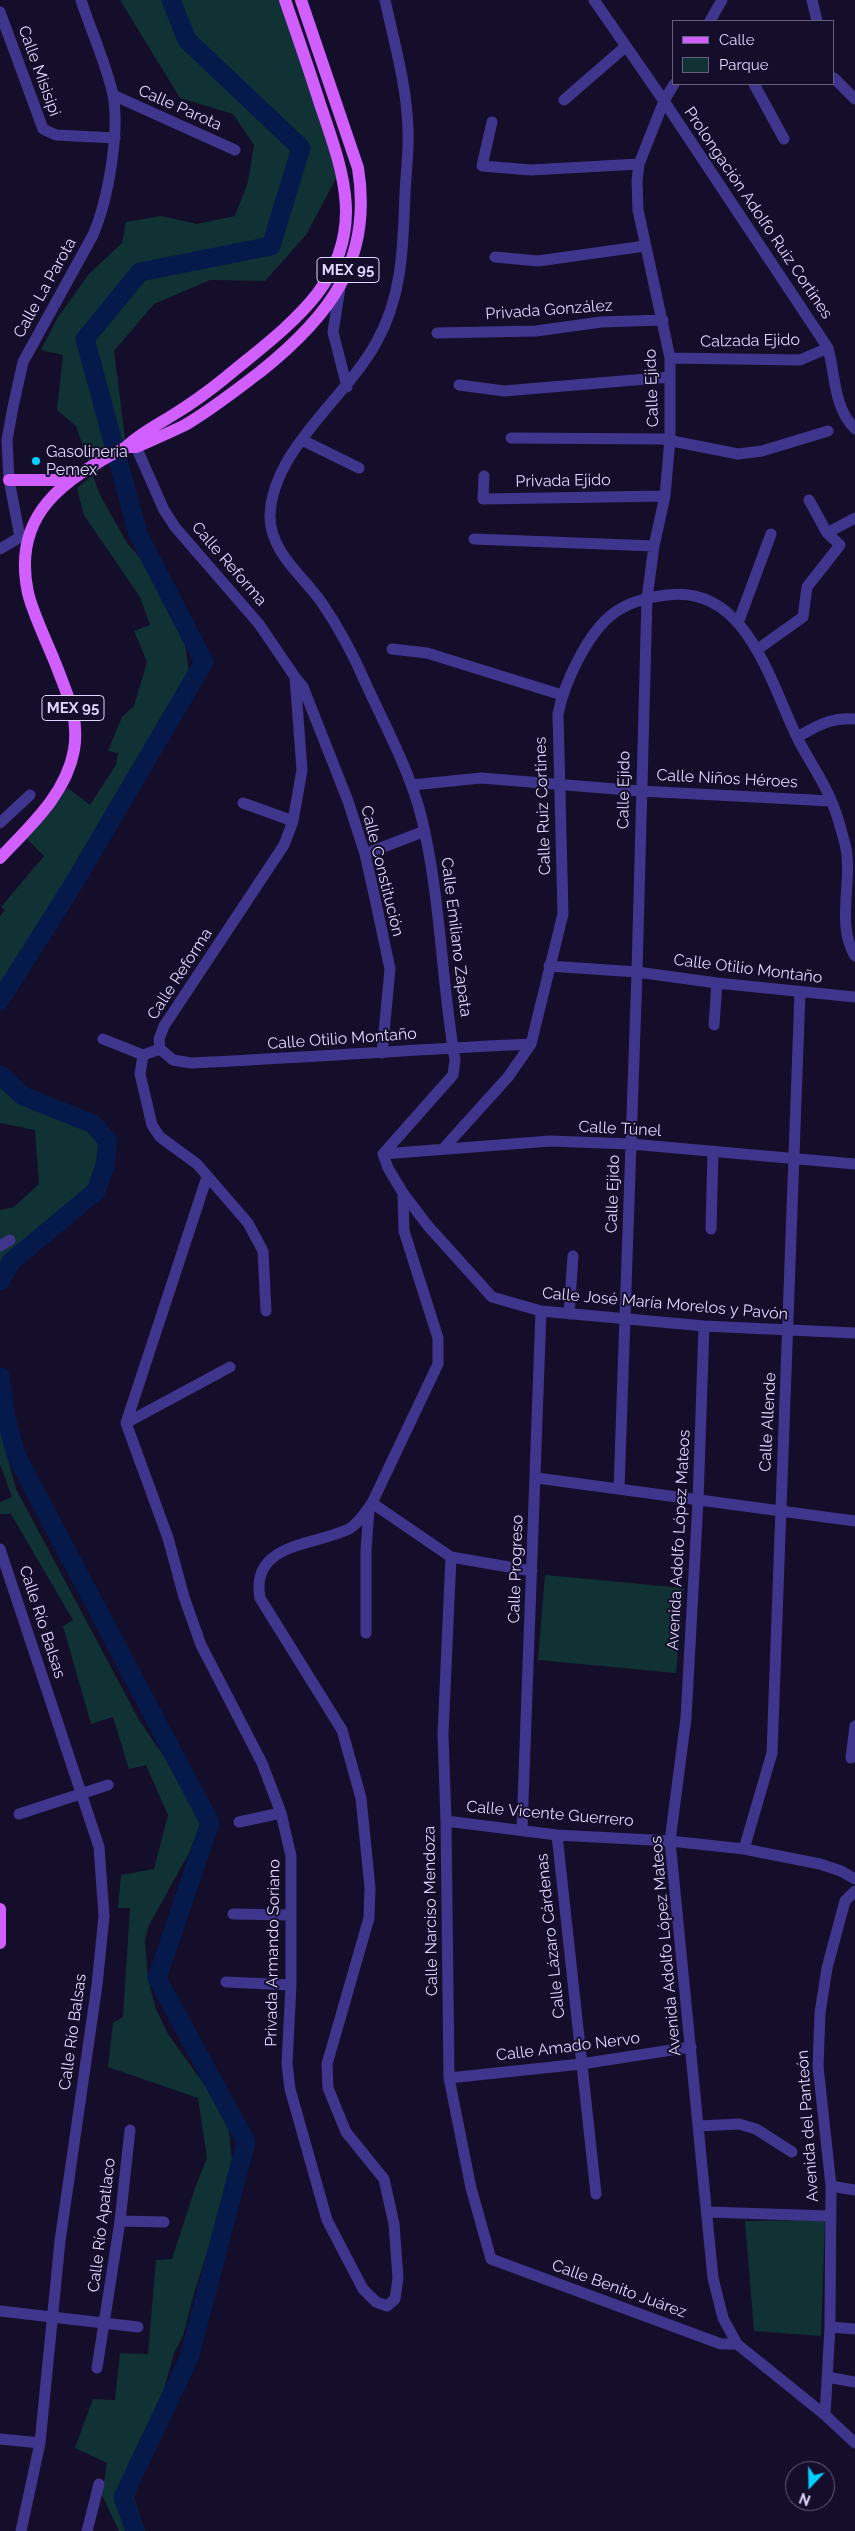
<!DOCTYPE html>
<html>
<head>
<meta charset="utf-8">
<style>
  body { margin:0 }
  #map { position:relative; width:855px; height:2531px; overflow:hidden; background:#150e2a; font-family:Raleway,sans-serif }
  canvas { display:block }
  .legend { position:absolute; left:672px; top:20px; width:162px; height:65px; box-sizing:border-box; background:#150e2a; border:1px solid #665e7f; margin:0; padding:6px 9px; list-style:none; font-size:15px; color:#dfd7ff }
  .legend li { display:flex; align-items:center; gap:10px; height:25px }
  .legend b { width:25px; border:1px solid #665e7f }
  .north { position:absolute; left:785px; top:2461px; width:50px; height:50px; box-sizing:border-box; background:#150e2a; border:1px solid #665e7f; border-radius:50%; rotate:201deg; font-size:14px; font-weight:700; line-height:20px; text-align:center; color:#dfd7ff }
  .north::after { content:''; display:block; margin:auto; width:18px; height:22px; background:#03cfff; clip-path:polygon(50% 0,100% 100%,50% 72%,0 100%) }
</style>
</head>
<body>
<div id="map">
<canvas width="855" height="2531"></canvas>
<ul class="legend">
<li><b style="height:6px;background:#d15eff"></b>Calle</li>
<li><b style="height:14px;background:#103234"></b>Parque</li>
</ul>
<div class="north">N</div>
</div>
<script>
const context = document.querySelector('canvas').getContext('2d');
context.lineJoin = 'round';
function paint(path, color) {
  context.fillStyle = color;
  context.fill(path, 'evenodd');
}
function strokePath(path, color, width, dash) {
  context.strokeStyle = color;
  context.lineWidth = width;
  context.lineCap = dash ? 'butt' : 'round';
  context.setLineDash(dash || []);
  context.stroke(path);
}
function drawText(font, color, halo, rows, align = 'center') {
  context.font = font + ' Raleway,sans-serif';
  context.lineWidth = 4;
  context.setLineDash([]);
  context.textBaseline = 'middle';
  context.strokeStyle = halo;
  context.fillStyle = color;
  for (const [text, x, y, turn = 0] of rows) {
    context.save();
    context.translate(x, y);
    context.rotate((+turn || 0) * Math.PI / 180);
    context.textAlign = isNaN(turn) ? turn : align;
    if (halo) context.strokeText(text, 0, 0);
    context.fillText(text, 0, 0);
    context.restore();
  }
}
paint(new Path2D(`
  M 120,0 L 285,0 L 342,167 L 306,235 L 265,281 L 210,280 L 154,304 L 114,351 L 126,447 L 93,476 L 100,495 L 127,543 L 161,581 L 183,630 L 190,679 L 176,721 L 73,871 L 0,990 L 0,916 L 5,910 L 1,907 L 44,856 L 27,839 L 68,788 L 90,805 L 116,765 L 118,753 L 108,751 L 122,717 L 134,706 L 147,662 L 134,631 L 150,625 L 140,597 L 84,515 L 77,488 L 93,475 L 76,426 L 57,410 L 63,355 L 41,350 L 58,317 L 89,274 L 122,243 L 126,222 L 161,216 L 197,224 L 235,216 L 248,182 L 254,145 L 233,114 L 180,98 Z
  M 0,1078 L 8,1087 L 31,1101 L 59,1110 L 89,1124 L 110,1143 L 114,1166 L 102,1186 L 81,1207 L 18,1249 L 2,1272 L 0,1278 L 0,1210 L 14,1207 L 39,1184 L 35,1130 L 0,1123 Z
  M 0,1430 L 16,1489 L 139,1720 L 165,1758 L 201,1822 L 189,1853 L 148,1927 L 145,1941 L 148,1980 L 156,2009 L 168,2034 L 211,2094 L 228,2125 L 232,2162 L 228,2185 L 193,2297 L 183,2336 L 174,2353 L 134,2498 L 145,2531 L 119,2531 L 102,2495 L 107,2463 L 75,2448 L 93,2399 L 115,2400 L 120,2353 L 148,2354 L 156,2260 L 172,2259 L 195,2188 L 207,2158 L 198,2098 L 108,2067 L 113,2023 L 123,2017 L 130,1908 L 118,1908 L 121,1875 L 154,1869 L 168,1815 L 146,1765 L 129,1769 L 113,1717 L 91,1724 L 63,1626 L 73,1620 L 11,1514 L 0,1514 L 0,1502 L 12,1497 L 0,1464 Z
  M 545,1575 L 684,1588 L 676,1673 L 538,1660 Z
  M 825,2220 L 821,2336 L 754,2331 L 745,2221 Z`), '#103234');
strokePath(new Path2D(`
  M 0,1000 L 71,888 L 204,662 L 138,534 L 85,339 L 140,272 L 271,246 L 301,148 L 187,40 L 171,0
  M 0,1075 L 23,1096 L 93,1124 L 108,1141 L 105,1165 L 96,1191 L 12,1261 L 0,1281
  M 0,1377 L 6,1418 L 16,1455 L 210,1823 L 157,1978 L 246,2142 L 189,2358 L 123,2497 L 135,2531`), '#06194b', 19);
strokePath(new Path2D(`
  M 594,0 L 664,101 L 828,348 C 836,378 833,406 855,429
  M 812,0 L 817,21
  M 0,12 L 43,129 L 56,135 L 115,138
  M 710,21 L 722,0
  M 834,78 L 855,99
  M 754,84 L 784,139
  M 113,95 L 235,150
  M 564,100 L 625,47
  M 492,122 L 482,166 L 531,170 L 639,164
  M 495,257 L 538,261 L 645,246
  M 340,288 L 333,332 L 347,387
  M 437,333 L 536,331 L 601,322 L 663,320
  M 670,358 L 800,360 L 828,348
  M 459,385 L 504,391 L 670,377
  M 511,438 L 662,439 L 738,454 L 762,451 L 828,431
  M 133,440 L 164,510 L 175,527 L 259,624 L 295,677 L 302,770 L 293,821 L 284,845 L 164,1026 L 159,1039 L 160,1049
  M 302,440 L 359,468
  M 484,476 L 483,499 L 665,496
  M 827,533 L 855,518
  M 474,539 L 654,546
  M 27,541 L 19,532 L 9,480 L 7,440 L 13,407 L 23,362 L 93,235 C 108,200 120,132 113,95 C 106,63 91,31 81,0
  M 0,549 L 22,536
  M 738,623 L 771,534
  M 392,649 L 427,653 L 562,695
  M 758,649 L 803,617 L 807,587 L 840,545 L 827,533 L 809,500
  M 295,677 L 303,687 L 348,801 L 365,854 L 376,903 L 390,969 L 382,1053
  M 797,737 C 818,726 830,717 855,719
  M 412,785 L 481,778 L 640,791 L 831,801
  M 243,803 L 293,821
  M 0,823 L 30,795
  M 365,854 L 425,831
  M 549,966 L 637,972 L 717,983 L 855,997
  M 714,1025 L 717,983
  M 103,1039 L 143,1055
  M 160,1049 L 173,1060 L 191,1063 C 304,1058 417,1049 531,1044
  M 160,1049 L 143,1055 L 140,1074 L 152,1125 L 160,1137 L 197,1164 L 248,1223 L 263,1251 L 266,1311
  M 443,1149 L 508,1077 L 531,1044 L 563,914 L 558,714 C 564,683 588,632 614,613 C 629,602 649,597 667,595 C 746,584 770,682 797,737 C 807,758 822,778 831,800 C 837,813 841,829 845,844 C 854,879 835,923 855,956
  M 383,1154 L 550,1141 L 631,1144 L 855,1164
  M 207,1177 L 126,1423 L 168,1538 L 184,1597 L 201,1645 L 262,1763 L 281,1813 L 291,1856 L 291,1985 L 287,2064 L 290,2089 L 327,2220 L 363,2289 L 376,2302 L 387,2306 L 395,2299 L 398,2278 L 394,2224 L 384,2179 L 346,2132 L 328,2088 L 327,2064 L 369,1918 L 370,1888 L 361,1798 L 342,1730 L 260,1598 C 250,1543 313,1546 349,1529 C 359,1523 365,1513 372,1503 L 438,1364 L 438,1338 L 404,1231 L 403,1193 L 388,1168 L 383,1154 L 453,1075 L 455,1060 C 442,985 441,908 425,833 C 415,780 388,732 366,684 C 354,656 339,628 322,603 C 303,576 270,552 270,516 C 272,450 345,399 376,343 C 403,296 403,245 405,193 C 406,172 409,151 408,130 C 407,86 394,42 385,0
  M 403,1193 L 428,1226 L 492,1297 L 541,1311 L 704,1326 L 855,1333
  M 711,1229 L 713,1151
  M 0,1246 L 10,1240
  M 569,1314 L 573,1256
  M 704,1326 L 698,1501 L 686,1718 L 670,1841 L 713,2278 L 723,2318 L 737,2344 L 825,2415 L 855,2443
  M 126,1423 L 230,1367
  M 537,1478 L 855,1521
  M 619,1489 L 637,972 L 647,598 L 654,546 L 665,496 L 670,439 L 670,358 L 638,210 L 637,181 L 639,164 L 664,101 L 674,84
  M 372,1503 L 451,1557 L 532,1571
  M 0,1549 L 99,1847 L 104,1916 L 97,1985 L 60,2241 L 40,2443 L 21,2531
  M 451,1557 L 443,1734 L 446,1821 L 449,2078 L 471,2188 L 491,2259 L 721,2344 L 737,2344
  M 366,1633 L 366,1550 L 369,1509
  M 851,1758 L 855,1726
  M 19,1814 L 108,1785
  M 446,1821 L 557,1835 L 670,1841 L 744,1849 L 820,1864 L 841,1871 L 855,1879
  M 239,1822 L 281,1813
  M 522,1829 L 541,1311
  M 557,1835 L 596,2194
  M 744,1849 L 772,1753 L 800,992
  M 233,1914 L 291,1915
  M 226,1982 L 291,1985
  M 449,2078 L 581,2064 L 691,2047
  M 699,2126 L 739,2124 L 756,2129 L 792,2152
  M 831,2186 L 855,2190
  M 708,2212 L 830,2216
  M 120,2221 L 164,2222
  M 0,2311 L 138,2327
  M 830,2327 L 855,2329
  M 97,2368 L 120,2221 L 130,2130
  M 827,2377 L 855,2382
  M 825,2415 L 830,2327 L 831,2186 L 818,2066 L 820,2013 L 827,1968 L 845,1901 L 855,1891
  M 0,2439 L 40,2443
  M 87,2531 L 99,2484`), '#40358d', 11);
strokePath(new Path2D(`
  M 129,447 L 136,447 C 152,440 169,433 185,425 C 211,410 236,390 260,372 C 329,317 373,261 358,168 L 301,0
  M 9,480 L 69,480
  M 0,858 C 29,827 66,795 74,750 C 79,719 69,699 58,670 C 49,646 34,617 28,593 C 11,513 65,479 126,447 C 139,434 157,425 173,415 C 191,404 209,391 225,378 C 256,352 292,326 317,294 C 366,229 343,172 320,104 C 309,69 297,35 285,0
  M 0,1909 L 0,1943`), '#d15eff', 12);
for (const [x, y, r, color] of [
  [36,461,5,"#03cfff"]
]) {
  const dot = new Path2D();
  dot.arc(x, y, r, 0, 2 * Math.PI);
  context.fillStyle = color;
  context.fill(dot);
  strokePath(dot, '#150e2a', 2);
}
for (const [x, y, w] of [
  [348,270,62],
  [73,708,62]
]) {
  const box = new Path2D();
  box.roundRect(x - w / 2, y - 12.5, w, 25, 4);
  context.fillStyle = '#150e2a';
  context.fill(box);
  strokePath(box, '#dfd7ff', 1);
}
drawText('bold 15px', '#dfd7ff', null, [
  ["MEX 95",348,270],
  ["MEX 95",73,708]
]);
drawText('16px', '#dfd7ff', '#150e2a', [
  ["Calle Misisipi",39,71,70],
  ["Calle Parota",180,108,24],
  ["Prolongación Adolfo Ruiz Cortines",758,213,56],
  ["Calle La Parota",45,288,-61],
  ["Privada González",549,310,-4],
  ["Calzada Ejido",750,341,-1],
  ["Calle Ejido",652,388,-92],
  ["Privada Ejido",563,481,-1],
  ["Calle Reforma",229,564,49],
  ["Calle Niños Héroes",727,779,3],
  ["Calle Ejido",624,790,-89],
  ["Calle Ruiz Cortines",543,806,-92],
  ["Calle Constitución",382,871,76],
  ["Calle Emiliano Zapata",456,937,83],
  ["Calle Otilio Montaño",748,969,7],
  ["Calle Reforma",180,974,-57],
  ["Calle Otilio Montaño",342,1039,-4],
  ["Calle Túnel",620,1129,3],
  ["Calle Ejido",613,1194,-88],
  ["Calle José María Morelos y Pavón",665,1304,5],
  ["Calle Allende",768,1422,-87],
  ["Avenida Adolfo López Mateos",679,1540,-87],
  ["Calle Progreso",516,1569,-88],
  ["Calle Río Balsas",42,1622,72],
  ["Calle Vicente Guerrero",550,1814,5],
  ["Calle Narciso Mendoza",431,1911,-91],
  ["Calle Lázaro Cárdenas",551,1936,-96],
  ["Avenida Adolfo López Mateos",666,1946,-95],
  ["Privada Armando Soriano",273,1953,-89],
  ["Calle Río Balsas",73,2032,-82],
  ["Calle Amado Nervo",568,2047,-7],
  ["Avenida del Panteón",808,2126,-94],
  ["Calle Río Apatlaco",102,2225,-83],
  ["Calle Benito Juárez",619,2289,20]
]);
drawText('16px', '#dfd7ff', '#150e2a', [
  ["Gasolineria",46,452],
  ["Pemex",46,470]
], 'left');
</script>
</body>
</html>
